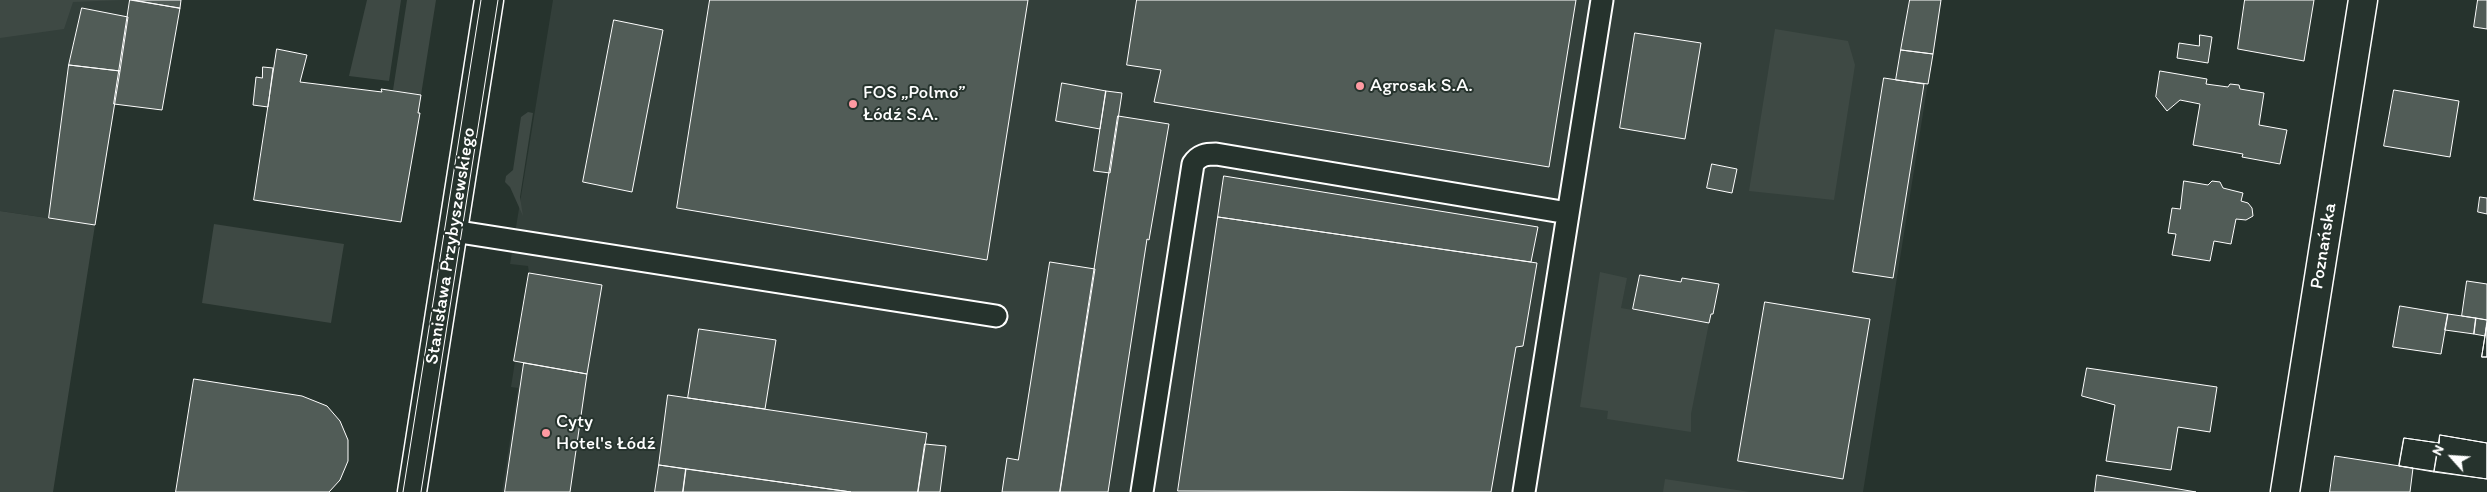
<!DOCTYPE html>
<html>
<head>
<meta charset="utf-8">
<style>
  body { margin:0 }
  #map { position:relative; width:2487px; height:492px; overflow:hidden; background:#26332d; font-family:Itim,sans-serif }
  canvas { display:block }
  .north { position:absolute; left:2427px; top:432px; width:50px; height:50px; -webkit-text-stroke:4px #26332d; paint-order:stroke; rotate:296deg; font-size:14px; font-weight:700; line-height:20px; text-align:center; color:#fff }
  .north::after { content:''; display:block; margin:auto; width:18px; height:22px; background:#fff; clip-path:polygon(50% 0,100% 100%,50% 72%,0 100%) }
</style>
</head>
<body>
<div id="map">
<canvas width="2487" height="492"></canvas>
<div class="north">N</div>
</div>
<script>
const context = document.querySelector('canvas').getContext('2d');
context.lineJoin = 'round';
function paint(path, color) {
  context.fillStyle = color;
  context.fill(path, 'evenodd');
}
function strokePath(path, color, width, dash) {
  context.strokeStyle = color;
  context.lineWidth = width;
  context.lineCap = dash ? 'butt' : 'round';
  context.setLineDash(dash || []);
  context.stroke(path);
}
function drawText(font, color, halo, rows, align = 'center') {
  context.font = font + ' Itim,sans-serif';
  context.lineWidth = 4;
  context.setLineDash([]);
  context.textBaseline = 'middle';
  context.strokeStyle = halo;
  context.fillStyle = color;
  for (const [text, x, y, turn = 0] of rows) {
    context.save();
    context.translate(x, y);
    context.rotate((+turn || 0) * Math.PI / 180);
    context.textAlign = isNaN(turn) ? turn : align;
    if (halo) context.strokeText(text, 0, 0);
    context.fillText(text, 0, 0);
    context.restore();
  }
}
paint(new Path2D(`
  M 0,0 L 131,0 L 95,225 L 0,211 Z
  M 553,0 L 1941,0 L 1863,492 L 502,492 L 518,388 L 511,387 L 529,273 L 528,266 L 510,264 Z`), '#333f3a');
paint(new Path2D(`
  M 0,0 L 123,0 L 73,2 L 64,29 L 0,38 Z
  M 367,0 L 401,0 L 389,81 L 349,76 Z
  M 407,0 L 436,0 L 421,95 L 393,90 Z
  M 1775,29 L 1848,41 L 1855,65 L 1834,200 L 1749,191 Z
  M 528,112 L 533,113 L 520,197 L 523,216 L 510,187 L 505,182 L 506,176 L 513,170 L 521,117 Z
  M 0,211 L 95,225 L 53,492 L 0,492 Z
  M 214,224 L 344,244 L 331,323 L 202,303 Z
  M 1600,272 L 1627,278 L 1621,308 L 1709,323 L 1691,414 L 1691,432 L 1607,419 L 1608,411 L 1580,407 Z
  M 1665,479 L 1750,492 L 1663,492 Z`), '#3e4944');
const building = new Path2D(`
  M 130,0 L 180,8 L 162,110 L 114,104 Z
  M 134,0 L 181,0 L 180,8 Z
  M 710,0 L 1028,0 L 987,260 L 677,208 Z
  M 1137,0 L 1576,0 L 1549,167 L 1154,102 L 1161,70 L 1127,65 Z
  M 1910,0 L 1941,0 L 1933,54 L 1901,50 Z
  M 2245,0 L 2314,0 L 2304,61 L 2238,49 Z
  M 2478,0 L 2487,0 L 2487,29 L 2474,27 Z
  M 82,8 L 128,17 L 120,71 L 69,65 Z
  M 614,20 L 663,30 L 632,192 L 583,182 Z
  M 1635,33 L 1701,43 L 1685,139 L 1620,128 Z
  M 2200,35 L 2212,37 L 2208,63 L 2177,58 L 2179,43 L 2199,46 Z
  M 277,49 L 307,55 L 300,82 L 382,92 L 381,89 L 421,95 L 418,113 L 420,113 L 401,222 L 254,200 Z
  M 1901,50 L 1933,54 L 1928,84 L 1896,80 Z
  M 69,65 L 120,71 L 95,225 L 49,218 Z
  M 263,67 L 273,68 L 268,107 L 253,105 L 256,77 L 262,78 Z
  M 2160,71 L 2207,79 L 2206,84 L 2228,87 L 2230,84 L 2239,85 L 2240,89 L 2264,93 L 2259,125 L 2287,130 L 2280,164 L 2242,157 L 2243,154 L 2193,145 L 2200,104 L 2180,100 L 2167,111 L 2156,97 Z
  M 1884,78 L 1924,84 L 1893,278 L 1853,272 Z
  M 1062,83 L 1106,91 L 1100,129 L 1056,121 Z
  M 2394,90 L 2459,101 L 2450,157 L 2384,146 Z
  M 1106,91 L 1122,93 L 1110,173 L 1094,171 Z
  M 1118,116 L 1169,124 L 1149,240 L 1147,239 L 1108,492 L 1060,492 Z
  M 1712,164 L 1737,169 L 1732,193 L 1707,188 Z
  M 1224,176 L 1538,227 L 1531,262 L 1218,217 Z
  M 2184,181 L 2208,185 L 2212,181 L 2220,182 L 2223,188 L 2243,193 L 2241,201 L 2248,203 L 2252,208 L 2253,216 L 2246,220 L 2236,219 L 2231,244 L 2214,241 L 2210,261 L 2172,255 L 2176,234 L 2168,233 L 2172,208 L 2180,209 Z
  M 2480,197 L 2487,198 L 2487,214 L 2478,212 Z
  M 1218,217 L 1537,263 L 1523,346 L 1516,347 L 1491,492 L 1178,491 Z
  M 1050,262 L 1095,269 L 1060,492 L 1002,492 L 1007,458 L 1018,460 Z
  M 529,273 L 602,285 L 587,374 L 514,361 Z
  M 1640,275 L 1681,282 L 1682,278 L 1719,284 L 1713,314 L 1711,314 L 1709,323 L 1633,309 Z
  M 2467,281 L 2487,284 L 2487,320 L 2462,316 Z
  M 1765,302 L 1870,319 L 1843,479 L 1738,461 Z
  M 2400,306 L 2448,314 L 2441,354 L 2393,347 Z
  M 2448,314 L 2476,318 L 2474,334 L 2445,330 Z
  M 2476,318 L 2487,320 L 2485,336 L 2474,334 Z
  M 2487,324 L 2487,357 L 2482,357 Z
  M 2487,324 L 2487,357 L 2482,357 Z
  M 699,329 L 776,340 L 765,409 L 688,398 Z
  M 524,363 L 587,374 L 570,492 L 505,492 Z
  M 2087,368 L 2217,387 L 2210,432 L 2178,427 L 2171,470 L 2106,461 L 2115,405 L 2082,396 Z
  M 194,379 L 302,396 L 327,406 L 340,421 L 348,440 L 348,461 L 340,480 L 329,492 L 176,492 Z
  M 668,395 L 927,433 L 918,492 L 851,492 L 659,465 Z
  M 2440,435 L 2487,443 L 2487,479 L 2399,466 L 2404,438 L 2439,443 Z
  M 2440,435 L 2487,443 L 2487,479 L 2434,472 Z
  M 2404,438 L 2439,443 L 2434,472 L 2399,466 Z
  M 925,444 L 946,446 L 940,492 L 918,492 Z
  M 2335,456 L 2413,468 L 2410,492 L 2330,492 Z
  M 659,465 L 686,469 L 683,492 L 655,492 Z
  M 686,469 L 851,492 L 683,492 Z
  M 2097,475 L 2196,492 L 2095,492 Z`);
paint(building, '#515c57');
strokePath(building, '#fff', 1);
const service = new Path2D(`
  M 453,231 L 996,316
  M 1142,492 L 1193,164 C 1199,155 1206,154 1216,154 L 1568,213
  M 1524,492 L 1602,0`);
const minor = new Path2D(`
  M 2285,492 L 2363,0`);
const tertiary = new Path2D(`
  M 412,492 L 489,0`);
strokePath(service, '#fff', 25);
strokePath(minor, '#fff', 31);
strokePath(tertiary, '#fff', 31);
strokePath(service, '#26332d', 21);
strokePath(minor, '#26332d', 28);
strokePath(tertiary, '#26332d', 28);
strokePath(new Path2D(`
  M 403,492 L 481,0
  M 421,492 L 498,0`), '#fff', 1);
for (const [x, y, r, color] of [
  [1360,86,5,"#ff9aa2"],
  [853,104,5,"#ff9aa2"],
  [546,433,5,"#ff9aa2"]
]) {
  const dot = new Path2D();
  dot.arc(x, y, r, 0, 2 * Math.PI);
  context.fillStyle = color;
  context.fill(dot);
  strokePath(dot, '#26332d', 2);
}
drawText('19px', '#fff', '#26332d', [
  ["Agrosak S.A.",1370,86],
  ["FOS „Polmo”",863,93],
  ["Łódź S.A.",863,115],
  ["Cyty",556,422],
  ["Hotel's Łódź",556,444]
], 'left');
drawText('19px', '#fff', '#26332d', [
  ["Stanisława Przybyszewskiego",451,246,-81],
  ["Poznańska",2324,246,-81]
]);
</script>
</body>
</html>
